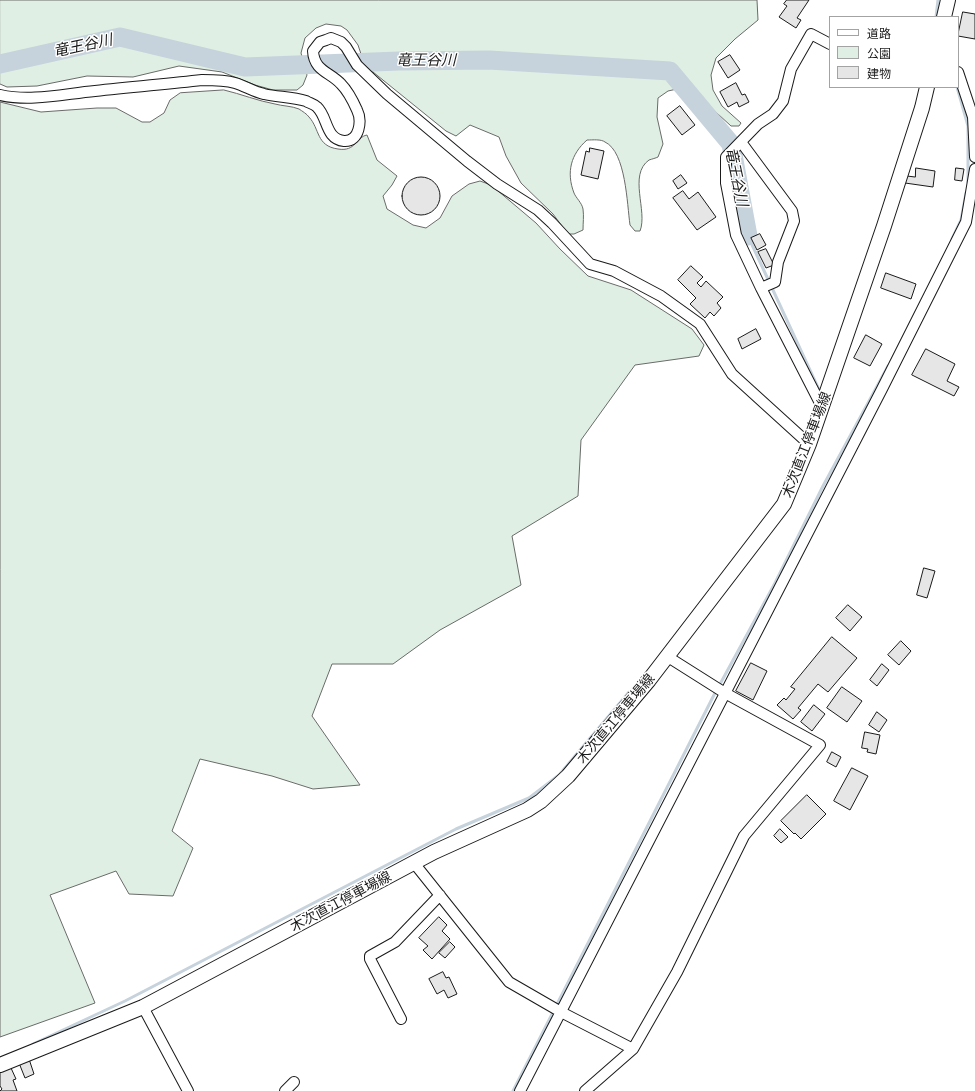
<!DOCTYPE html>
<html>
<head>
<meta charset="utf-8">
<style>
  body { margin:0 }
  #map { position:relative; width:975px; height:1091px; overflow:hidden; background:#fff; font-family:Montserrat,"Noto Sans JP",sans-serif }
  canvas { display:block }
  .legend { position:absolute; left:829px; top:16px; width:130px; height:72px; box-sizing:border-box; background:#fff; border:1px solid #a3a3a3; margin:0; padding:5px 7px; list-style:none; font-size:12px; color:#1a1a1a }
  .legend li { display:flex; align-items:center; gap:8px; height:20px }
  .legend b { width:20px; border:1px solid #a3a3a3 }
</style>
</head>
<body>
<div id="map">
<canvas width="975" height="1091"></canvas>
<ul class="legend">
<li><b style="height:5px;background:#fff"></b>道路</li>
<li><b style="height:11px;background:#e0efe3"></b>公園</li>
<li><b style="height:11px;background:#e6e6e6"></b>建物</li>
</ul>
</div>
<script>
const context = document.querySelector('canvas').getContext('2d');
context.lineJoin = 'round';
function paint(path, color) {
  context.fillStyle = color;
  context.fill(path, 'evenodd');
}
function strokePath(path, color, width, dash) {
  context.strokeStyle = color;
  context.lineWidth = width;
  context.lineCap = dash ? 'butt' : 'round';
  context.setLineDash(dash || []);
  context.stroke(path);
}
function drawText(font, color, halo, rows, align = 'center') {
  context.font = font + ' Montserrat,"Noto Sans JP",sans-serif';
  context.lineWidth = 3;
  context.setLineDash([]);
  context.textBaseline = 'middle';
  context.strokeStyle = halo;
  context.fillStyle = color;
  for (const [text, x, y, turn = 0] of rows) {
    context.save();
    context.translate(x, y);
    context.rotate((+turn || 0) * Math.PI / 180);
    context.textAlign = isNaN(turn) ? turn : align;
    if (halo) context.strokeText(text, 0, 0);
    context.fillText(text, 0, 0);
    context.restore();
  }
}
const green = new Path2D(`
  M 0,0 L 757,0 L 758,20 L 735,39 L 716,58 L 711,75 L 713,90 L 722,106 L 741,123 L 739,126 L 731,126 L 693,91 L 677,89 L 668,91 L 658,98 L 657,117 L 663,144 L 658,157 C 656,158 652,159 649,160 C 628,175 648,211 640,231 L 635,231 L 630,225 C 627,204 626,152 605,142 C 601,139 593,140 587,140 C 571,154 566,172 574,193 C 576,198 582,203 583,209 C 584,216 583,223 583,230 L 574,234 L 568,234 L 553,214 L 521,183 L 506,156 L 499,137 L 470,125 L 456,136 L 446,131 L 373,72 L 362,57 L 358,45 L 347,30 L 341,26 L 326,24 L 316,28 L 305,38 L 301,53 L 307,75 L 303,85 L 297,90 L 273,90 L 255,85 L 222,72 L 179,66 L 133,77 L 87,76 L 37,86 L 7,87 L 0,84 Z
  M 224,90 C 241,94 258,101 275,104 C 282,106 292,106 299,109 C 302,111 307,114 309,117 C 320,129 316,146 338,149 C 356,152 356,137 367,135 L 377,160 L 397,176 L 392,185 L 383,196 L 387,209 L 413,225 L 426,228 L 440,218 L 452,196 L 469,184 L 480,181 L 491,185 L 536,223 L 560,249 L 588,276 L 631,290 L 692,329 L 704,345 L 699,356 L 635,365 L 581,440 L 578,496 L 512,536 L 521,585 L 440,630 L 393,664 L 332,664 L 312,716 L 360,785 L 313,789 L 272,776 L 200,759 L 172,831 L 193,848 L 173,896 L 129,894 L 116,871 L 50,895 L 95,1003 L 0,1037 L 0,102 L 41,112 L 97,108 L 116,108 L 142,122 L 150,122 L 164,113 L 170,100 L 180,93 Z`);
paint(green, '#e0efe3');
strokePath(green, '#6a6a6a', 1);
strokePath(new Path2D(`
  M 936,17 L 938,0
  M 957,87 L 968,126 L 968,182
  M 748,236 L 821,394
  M 952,239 L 961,220 L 966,193
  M 719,686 L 775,583 L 823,486 L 888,366
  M 33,1044 L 125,1001 L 456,829 L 529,798 L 559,775 L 629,692
  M 513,1091 L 716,691`), '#c6d2dc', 3);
strokePath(new Path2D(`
  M 0,64 L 120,37 L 245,67 L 399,61 L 489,60 L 670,71 L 731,144 L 748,236`), '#c6d2dc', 19);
const building = new Path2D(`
  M 787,0 L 809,0 L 797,18 L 801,20 L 796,28 L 779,17 L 787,6 L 784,4 Z
  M 963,12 L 975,14 L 975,39 L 958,36 Z
  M 730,55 L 740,70 L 728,78 L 718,62 Z
  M 736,83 L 742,95 L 745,94 L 749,102 L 739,107 L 737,102 L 728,107 L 720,92 Z
  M 680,106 L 695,125 L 682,135 L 667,116 Z
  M 590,148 L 604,151 L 598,179 L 581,175 L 586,151 L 589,152 Z
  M 916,168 L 935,171 L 933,187 L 905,183 L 907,176 L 915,177 Z
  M 956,168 L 964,169 L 962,181 L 955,180 Z
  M 681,175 L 687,183 L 678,189 L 673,181 Z
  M402 196a19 19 0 1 1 38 0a19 19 0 1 1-38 0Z
  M 683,191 L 689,199 L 698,192 L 716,217 L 697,230 L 673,198 Z
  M 760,234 L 766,245 L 757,250 L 751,238 Z
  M 766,249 L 774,265 L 766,268 L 758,252 Z
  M 691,266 L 703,277 L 697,283 L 701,287 L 706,281 L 723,297 L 717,303 L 721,308 L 714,316 L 710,312 L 705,318 L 690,304 L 696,298 L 678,280 Z
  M 886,273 L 916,284 L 911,299 L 881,288 Z
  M 756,329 L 761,339 L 742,349 L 738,339 Z
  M 866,335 L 882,344 L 870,366 L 854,358 Z
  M 926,349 L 955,364 L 947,381 L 959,387 L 954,396 L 912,375 Z
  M 924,568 L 935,571 L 927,598 L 917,595 Z
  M 848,605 L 862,617 L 850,631 L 836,618 Z
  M 832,637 L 857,658 L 828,692 L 818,684 L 798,708 L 801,710 L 793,719 L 777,705 L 784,698 L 786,700 L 795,689 L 791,687 Z
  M 901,641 L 911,651 L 899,665 L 888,655 Z
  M 751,663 L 767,671 L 753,700 L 736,691 Z
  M 882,664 L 889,670 L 877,686 L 870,680 Z
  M 842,687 L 862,701 L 847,722 L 827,708 Z
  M 814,705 L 825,714 L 812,731 L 801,722 Z
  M 877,712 L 887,720 L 879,732 L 869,725 Z
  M 865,732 L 880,735 L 876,754 L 867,752 L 868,749 L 862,748 Z
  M 832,752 L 841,757 L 836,767 L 827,762 Z
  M 852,768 L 868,776 L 850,810 L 834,801 Z
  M 807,795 L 826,814 L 801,839 L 795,833 L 794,834 L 781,821 Z
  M 780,829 L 788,837 L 781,843 L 774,836 Z
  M 439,917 L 447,925 L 442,931 L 450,939 L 432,959 L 423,950 L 428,946 L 419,938 Z
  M 450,942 L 455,947 L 445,958 L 439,953 Z
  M 443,972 L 446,978 L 449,977 L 457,994 L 448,998 L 444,990 L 437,994 L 429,979 Z
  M 29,1059 L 34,1074 L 25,1078 L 19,1063 Z
  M 11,1068 L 16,1079 L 13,1080 L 17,1091 L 0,1091 L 2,1089 L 0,1086 L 0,1072 Z`);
paint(building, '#e6e6e6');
strokePath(building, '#1a1a1a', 1);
const minor = new Path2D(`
  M 958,72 L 973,117 L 975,157
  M 0,95 C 31,102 63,94 95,91 C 130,87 166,84 202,80 C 213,80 225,80 235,83 C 245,86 254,92 264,94 C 277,97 292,97 306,101 C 309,103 314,104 317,107 C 328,117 325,139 344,141 C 360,142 362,120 357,110 C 353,101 348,91 341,84 C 330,72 314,71 313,51 L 320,42 L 326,40 L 331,38 L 341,42 L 346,47 L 357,65 L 387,94 L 467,161 L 497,184 L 538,210 L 552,223 L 590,264 L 614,271 L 661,296 L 700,324 L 732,374 L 809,444
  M 741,142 L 792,211 L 794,221 L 778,262 L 775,282 L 761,288
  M 822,407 L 761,288 L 736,235 L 726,183 L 726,157 L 758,124 L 773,114 L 783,101 L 791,69 L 811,34 L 830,44
  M 414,863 L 509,982 L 561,1012 L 633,1049
  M 143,1007 L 188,1091
  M 401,1019 L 370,959 L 370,956 L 395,942 L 440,895
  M 285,1091 L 294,1082
  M 520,1091 L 882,389 L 966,222 L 975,169
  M 585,1091 L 633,1049 L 677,972 L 744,836 L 820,745 L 725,693 L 668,657`);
const secondary = new Path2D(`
  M 944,17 L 948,0
  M 0,1065 L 143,1007 L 434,852 L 527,810 L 541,801 L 568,776 L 649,680 L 784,504 L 809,444 L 884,226 L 922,108 L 927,87`);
strokePath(minor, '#1a1a1a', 12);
strokePath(secondary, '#1a1a1a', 16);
strokePath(minor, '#fff', 10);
strokePath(secondary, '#fff', 14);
drawText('14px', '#1a1a1a', '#fff', [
  ["木次直江停車場線",807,445,-69],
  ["木次直江停車場線",616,719,-50],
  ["木次直江停車場線",341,902,-28]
]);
drawText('italic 15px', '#1a1a1a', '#fff', [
  ["竜王谷川",83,46,-12],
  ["竜王谷川",426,61],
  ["竜王谷川",736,177,78]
]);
</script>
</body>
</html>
